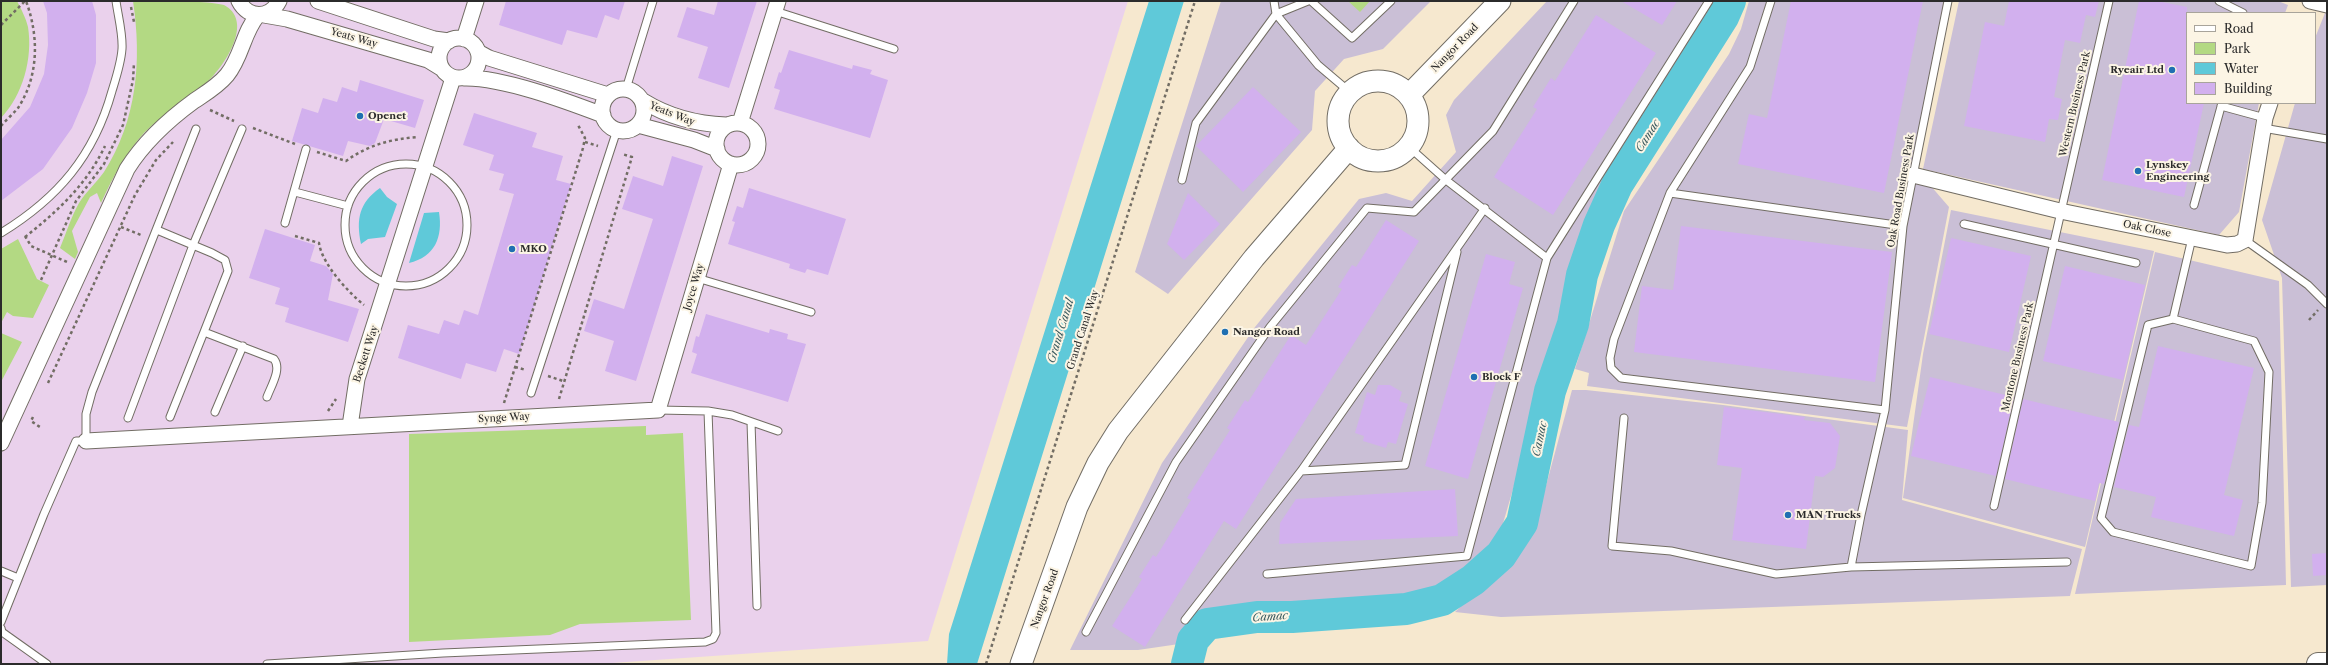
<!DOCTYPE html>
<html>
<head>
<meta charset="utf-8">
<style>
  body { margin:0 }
  #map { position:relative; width:2328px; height:665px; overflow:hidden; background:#f6e8cf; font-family:"Libre Caslon Text",serif }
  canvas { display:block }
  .frame { position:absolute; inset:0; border:2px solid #2b2b2b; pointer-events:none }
  .legend { position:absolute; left:2186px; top:12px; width:130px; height:92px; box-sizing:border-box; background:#fcf5e5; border:1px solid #a8a49b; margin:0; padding:5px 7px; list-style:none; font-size:12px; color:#2b2b2b }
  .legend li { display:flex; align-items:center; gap:8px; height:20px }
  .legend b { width:20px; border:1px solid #a8a49b }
</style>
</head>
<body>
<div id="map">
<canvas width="2328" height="665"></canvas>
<div class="frame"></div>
<ul class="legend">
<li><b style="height:5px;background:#fff"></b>Road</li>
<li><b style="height:11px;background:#b3d983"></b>Park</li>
<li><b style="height:11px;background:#5fc9d9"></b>Water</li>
<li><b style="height:11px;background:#d2b0ee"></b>Building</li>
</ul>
</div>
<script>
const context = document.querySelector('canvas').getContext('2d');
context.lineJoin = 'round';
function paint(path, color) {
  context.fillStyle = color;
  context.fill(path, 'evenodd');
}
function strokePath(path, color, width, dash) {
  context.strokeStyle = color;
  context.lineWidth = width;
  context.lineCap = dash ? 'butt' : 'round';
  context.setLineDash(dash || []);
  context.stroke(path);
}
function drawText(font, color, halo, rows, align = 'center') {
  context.font = font + ' "Libre Caslon Text",serif';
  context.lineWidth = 4;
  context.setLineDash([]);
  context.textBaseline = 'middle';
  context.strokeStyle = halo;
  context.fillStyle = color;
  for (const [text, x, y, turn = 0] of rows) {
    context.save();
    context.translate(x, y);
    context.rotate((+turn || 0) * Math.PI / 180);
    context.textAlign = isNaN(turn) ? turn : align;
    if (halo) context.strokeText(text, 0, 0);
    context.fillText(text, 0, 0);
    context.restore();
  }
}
paint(new Path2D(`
  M 1,1 L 1128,1 L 928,641 L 598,664 L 1,664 Z`), '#ead1ec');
paint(new Path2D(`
  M 1221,1 L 1431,1 L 1383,49 L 1344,59 L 1315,91 L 1312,130 L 1168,294 L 1135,272 Z
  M 1547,1 L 1718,1 L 1594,213 L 1499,537 L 1469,566 L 1430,594 L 1209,614 L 1192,623 L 1179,644 L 1138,650 L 1070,650 L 1162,463 L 1255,327 L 1359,199 L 1386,193 L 1412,201 L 1456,152 L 1446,115 L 1454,100 Z
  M 1749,1 L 1952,1 L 1917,170 L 1949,207 L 1907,427 L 1587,386 L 1589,373 L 1575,369 L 1624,211 L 1729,54 L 1741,29 Z
  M 1959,1 L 2278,1 L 2288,5 L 2285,13 L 2187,13 L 2187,103 L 2259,103 L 2239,212 L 2219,235 L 1923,169 Z
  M 2327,8 L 2327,585 L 2291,587 L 2282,278 L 2262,220 L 2295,103 L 2315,103 L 2315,38 Z
  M 1951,210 L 2154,251 L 2085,547 L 1903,498 L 1923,354 Z
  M 2155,252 L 2279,281 L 2286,585 L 2075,594 Z
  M 1572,390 L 1586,390 L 1723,405 L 1908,430 L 1902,500 L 2082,549 L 2070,596 L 1501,617 L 1455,612 L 1517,553 L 1535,526 Z`), '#cabfd6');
paint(new Path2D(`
  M 1,1 L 17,1 C 21,9 26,18 28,27 C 33,58 23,95 1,118 Z
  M 133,1 C 154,1 207,0 224,5 C 252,20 229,58 214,75 C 194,98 165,111 144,133 C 125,154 113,177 101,203 L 97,193 L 90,197 L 72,231 L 78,252 L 75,259 L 60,248 C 66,234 71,217 79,203 C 86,192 96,183 104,172 C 137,120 142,61 133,1 Z
  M 1348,1 L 1370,1 L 1360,12 Z
  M 18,239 L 37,279 L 49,285 L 33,318 L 13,316 L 7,312 L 1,323 L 1,249 Z
  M 1,333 L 22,342 L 1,382 Z
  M 646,426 L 646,435 L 683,433 L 691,620 L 580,624 L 550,635 L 409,642 L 409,434 Z`), '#b3d983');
paint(new Path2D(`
  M 1149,1 L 1184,1 L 977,664 L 947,664 L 949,634 Z
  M 380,188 L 387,197 L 397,204 L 385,237 L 368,239 L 361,244 C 356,219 359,203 380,188 Z
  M 439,212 C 443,237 435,257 409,263 L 424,213 Z`), '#5fc9d9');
strokePath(new Path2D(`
  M 1187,664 L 1193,640 L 1207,624 L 1257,617 L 1292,617 L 1406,609 L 1442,600 L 1473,580 L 1501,555 L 1522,523 L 1550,391 L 1573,324 L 1582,275 L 1599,225 L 1617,185 L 1723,17 L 1730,1`), '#5fc9d9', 32);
paint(new Path2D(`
  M 43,1 L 92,1 L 96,15 L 96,63 L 87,93 L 72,128 L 43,169 L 1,201 L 1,140 L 30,107 L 44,74 L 48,45 L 47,13 Z
  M 506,1 L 625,1 L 619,20 L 605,15 L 597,38 L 567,30 L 562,45 L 499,25 Z
  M 718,1 L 757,1 L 729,88 L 698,78 L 708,47 L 677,37 L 687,7 L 714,15 Z
  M 1621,1 L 1677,1 L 1662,25 Z
  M 1791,1 L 1923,1 L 1884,193 L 1738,164 L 1749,114 L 1767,118 Z
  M 2009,1 L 2099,1 L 2095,17 L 2086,15 L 2080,43 L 2065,40 L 2054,97 L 2062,99 L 2058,120 L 2049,119 L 2045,142 L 1964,126 L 1985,22 L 2004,26 Z
  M 2139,1 L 2157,1 L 2187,7 L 2187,103 L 2204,103 L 2184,197 L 2102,180 Z
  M 1596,15 L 1656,53 L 1553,215 L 1494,177 L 1537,109 L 1533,107 L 1551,78 L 1555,81 Z
  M 789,50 L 852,69 L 853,65 L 872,70 L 870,74 L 888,80 L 870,138 L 774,109 L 780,90 L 774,88 L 779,72 L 781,73 Z
  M 360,80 L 424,100 L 415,128 L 384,119 L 375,143 L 370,146 L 348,141 L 343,156 L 292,141 L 302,108 L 318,113 L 323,98 L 337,102 L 342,87 L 357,92 Z
  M 1253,87 L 1301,132 L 1243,192 L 1196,146 Z
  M 474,113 L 537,133 L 532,147 L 563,156 L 556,180 L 571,184 L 519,354 L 504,349 L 496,372 L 466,363 L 461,379 L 398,358 L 408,325 L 439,334 L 444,320 L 459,325 L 464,310 L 478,315 L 514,194 L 499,190 L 504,174 L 489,170 L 494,155 L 463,145 Z
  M 672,156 L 703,166 L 636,381 L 605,371 L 614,341 L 584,331 L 594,299 L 624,309 L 653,219 L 622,209 L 633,176 L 663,186 Z
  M 749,188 L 846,219 L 828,275 L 807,269 L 805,273 L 789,268 L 790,264 L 728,244 L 735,222 L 732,221 L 737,206 L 743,208 Z
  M 1188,193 L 1220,224 L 1184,260 L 1167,244 Z
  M 1386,220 L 1419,241 L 1236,529 L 1224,521 L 1145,647 L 1112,626 L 1142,579 L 1139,577 L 1153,555 L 1156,557 L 1191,500 L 1187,498 L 1230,430 L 1227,428 L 1245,400 L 1248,402 L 1291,335 L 1306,345 L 1342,289 L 1338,287 L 1352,265 L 1356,267 Z
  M 1681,226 L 1892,252 L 1875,382 L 1634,352 L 1642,286 L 1673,290 Z
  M 265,229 L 315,245 L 310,261 L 326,266 L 333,274 L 328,300 L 359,309 L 348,342 L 285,322 L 289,308 L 275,304 L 280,288 L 249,278 Z
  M 1951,238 L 2031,256 L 2009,352 L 1929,334 Z
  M 1486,254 L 1515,262 L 1509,284 L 1523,288 L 1468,479 L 1425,466 Z
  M 2065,266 L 2145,285 L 2123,380 L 2043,361 Z
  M 706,314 L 769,333 L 770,329 L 788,334 L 787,339 L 806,344 L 788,402 L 691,373 L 697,354 L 692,352 L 696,336 L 699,337 Z
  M 2158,346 L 2254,368 L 2224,495 L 2243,500 L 2234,536 L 2151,517 L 2156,497 L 2114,487 L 2129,425 L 2139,427 Z
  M 1930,377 L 2014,397 L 1996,476 L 1911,456 Z
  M 1378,385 L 1390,385 L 1402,392 L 1399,401 L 1408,404 L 1396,444 L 1388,442 L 1386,448 L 1363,441 L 1364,436 L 1355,433 L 1367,392 L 1375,395 Z
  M 2023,399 L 2119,422 L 2104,484 L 2099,483 L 2095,501 L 2005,479 Z
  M 1724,407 L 1805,417 L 1804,420 L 1830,423 L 1840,436 L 1835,468 L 1823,477 L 1815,476 L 1806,549 L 1732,540 L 1742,468 L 1717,465 Z
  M 1455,489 L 1458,536 L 1279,544 L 1280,523 L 1296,499 Z
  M 2327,553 L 2327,575 L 2313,576 L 2312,554 Z`), '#d2b0ee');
const lane = new Path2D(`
  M 1274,1 L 1276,14 L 1318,65 L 1351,93
  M 1311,1 L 1352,38 L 1391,1
  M 1771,1 L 1750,67 L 1670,193 L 1614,339 L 1610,358 L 1611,368 L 1621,378 L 1885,410
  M 1948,1 L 1903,226 L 1885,410 L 1861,515 L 1851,567 L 2067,562
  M 2219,1 L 2243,13
  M 775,11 L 894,49
  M 626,89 L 653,1
  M 2221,106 L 2265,118
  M 2263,128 L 2327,139
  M 1409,147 L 1446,180 L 1547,258
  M345 225a61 61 0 1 1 122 0a61 61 0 1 1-122 0Z
  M 1182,180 L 1196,123 L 1276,14 L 1308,1
  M 295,192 L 348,206
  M 1670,193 L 1903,226
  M 2194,205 L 2222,103
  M 285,223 L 306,149
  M 1964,224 L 2136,263
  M 157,230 L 212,253 L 225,260 L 228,271 L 204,332 L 274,359 C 282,369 271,386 267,397
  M 1,233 C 58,198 94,156 112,91 C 116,78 121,63 122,49 C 123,34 118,16 116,1
  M 2245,240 L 2308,285 L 2327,304
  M 697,278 L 811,312
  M 2173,319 L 2148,325 L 2101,518 L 2113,532 L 2251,566 L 2262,503 L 2269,372 L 2254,341 L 2173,319 L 2192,238
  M 531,393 L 617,130
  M 708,411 L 732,415 L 778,431
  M 215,412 L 243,346
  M 170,417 L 204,332
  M 128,418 L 193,245 L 242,129
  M 1624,418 L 1612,546 L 1671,551 L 1776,574 L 1851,567
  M 751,422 L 757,606
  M 1301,471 L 1405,465 L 1457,252
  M 1994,506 L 2109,1
  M 1,571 L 18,578
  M 1267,574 L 1467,556 L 1547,258 L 1709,1
  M 1185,620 L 1301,471 L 1485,208
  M 1,622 L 44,514 L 76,441 L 86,441 L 86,414 L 92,392 L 196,129
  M 1,628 L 2,632 L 47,664
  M 1086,632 L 1176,462 L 1270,327 L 1367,208 L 1414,212 L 1493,131 L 1574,1
  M 267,664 L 443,653 L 705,642 L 713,639 L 716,633 L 708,411 L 658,410`);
const street = new Path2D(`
  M 239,1 C 248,19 270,19 279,1
  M 318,1 L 434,39 L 449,41
  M 2310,1 L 2327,5
  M 264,15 L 287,19 L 428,60 L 441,68
  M439 58a20 20 0 1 1 40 0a20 20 0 1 1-40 0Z
  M 464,39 L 476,1
  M 478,52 L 489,58 L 608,95
  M 464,78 C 502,77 566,101 603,115
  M602 110a21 21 0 1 1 42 0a21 21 0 1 1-42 0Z
  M 643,101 C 669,117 695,124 726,125
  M716 144a21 21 0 1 1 42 0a21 21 0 1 1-42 0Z
  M 740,123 L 778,1
  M 638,125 L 694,140 L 717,149
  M 1913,175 L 2060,211 L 2227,245 L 2237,244 L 2245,240 L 2265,118 L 2270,103
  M 350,426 L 357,379 L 453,78
  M 86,441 L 658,410 L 731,164
  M 1,443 L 127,169 C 144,142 168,120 194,101 C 206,93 218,86 227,75 C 242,57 243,32 258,15`);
const secondary = new Path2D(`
  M1338 121a40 40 0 1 1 80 0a40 40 0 1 1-80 0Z
  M 1409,95 L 1500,1
  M 1021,664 L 1077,507 L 1098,463 L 1118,431 L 1254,258 L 1349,148`);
const highway = new Path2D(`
  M 2318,664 L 2327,664`);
strokePath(lane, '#726d64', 9);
strokePath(street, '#726d64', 17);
strokePath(secondary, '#726d64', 23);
strokePath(highway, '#726d64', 24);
strokePath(new Path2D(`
  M 131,7 L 134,22
  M 1,25 L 25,1
  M 210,110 L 234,121
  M 1,126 C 6,120 13,114 18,108 C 39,76 39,36 26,1
  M 253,128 L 295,144
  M 585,142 L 598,146
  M 317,152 L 346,161 C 368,145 391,139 418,137
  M 121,227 L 141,235
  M 25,236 L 31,246 L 67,262
  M 295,236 L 319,243 C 322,264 348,292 364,305
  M 25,237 C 58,211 87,184 105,146
  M 41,280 L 76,201 L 104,164 L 123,125 L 133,80 L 134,63
  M 2309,320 L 2318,310
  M 515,367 L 526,370
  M 548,376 L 563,381
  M 48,383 L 135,195 L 156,160 L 173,142
  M 559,399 L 632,157 L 622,154
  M 504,403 L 583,148 L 585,138 L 578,125
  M 328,411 L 336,399
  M 33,417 L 31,421 L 40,427
  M 986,664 L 1195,1`), '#726d64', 2.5, [3, 3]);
strokePath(lane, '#fff', 7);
strokePath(street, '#fff', 15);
strokePath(secondary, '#fff', 21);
strokePath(highway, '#fff', 22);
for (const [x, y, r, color] of [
  [2172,70,4,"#1f6fb2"],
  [360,116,4,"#1f6fb2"],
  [2138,171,4,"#1f6fb2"],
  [512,249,4,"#1f6fb2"],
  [1225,332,4,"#1f6fb2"],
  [1474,377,4,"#1f6fb2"],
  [1788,515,4,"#1f6fb2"]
]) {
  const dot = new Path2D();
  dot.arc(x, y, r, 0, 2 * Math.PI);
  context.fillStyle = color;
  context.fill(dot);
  strokePath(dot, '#fcf5e5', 1.5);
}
drawText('10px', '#2b2b2b', '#fcf5e5', [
  ["Yeats Way",354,38,16],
  ["Nangor Road",1455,48,-46],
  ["Western Business Park",2075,104,-77],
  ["Yeats Way",672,114,22],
  ["Oak Road Business Park",1901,191,-80],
  ["Oak Close",2147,229,12],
  ["Joyce Way",694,287,-73],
  ["Grand Canal Way",1083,330,-72],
  ["Beckett Way",366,354,-72],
  ["Montone Business Park",2018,357,-77],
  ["Synge Way",504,418,-3],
  ["Nangor Road",1045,599,-70]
]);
drawText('bold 10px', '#2b2b2b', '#fcf5e5', [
  ["Ryeair Ltd",2164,70,"right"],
  ["Openet",368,116],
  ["Lynskey",2146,165],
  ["Engineering",2146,177],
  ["MKO",520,249],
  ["Nangor Road",1233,332],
  ["Block F",1482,377],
  ["MAN Trucks",1796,515]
], 'left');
drawText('italic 11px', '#3b5a5f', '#fcf5e5', [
  ["Camac",1648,136,-58],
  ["Grand Canal",1061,331,-73],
  ["Camac",1540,439,-78],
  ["Camac",1270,617,-4]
]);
</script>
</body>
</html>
